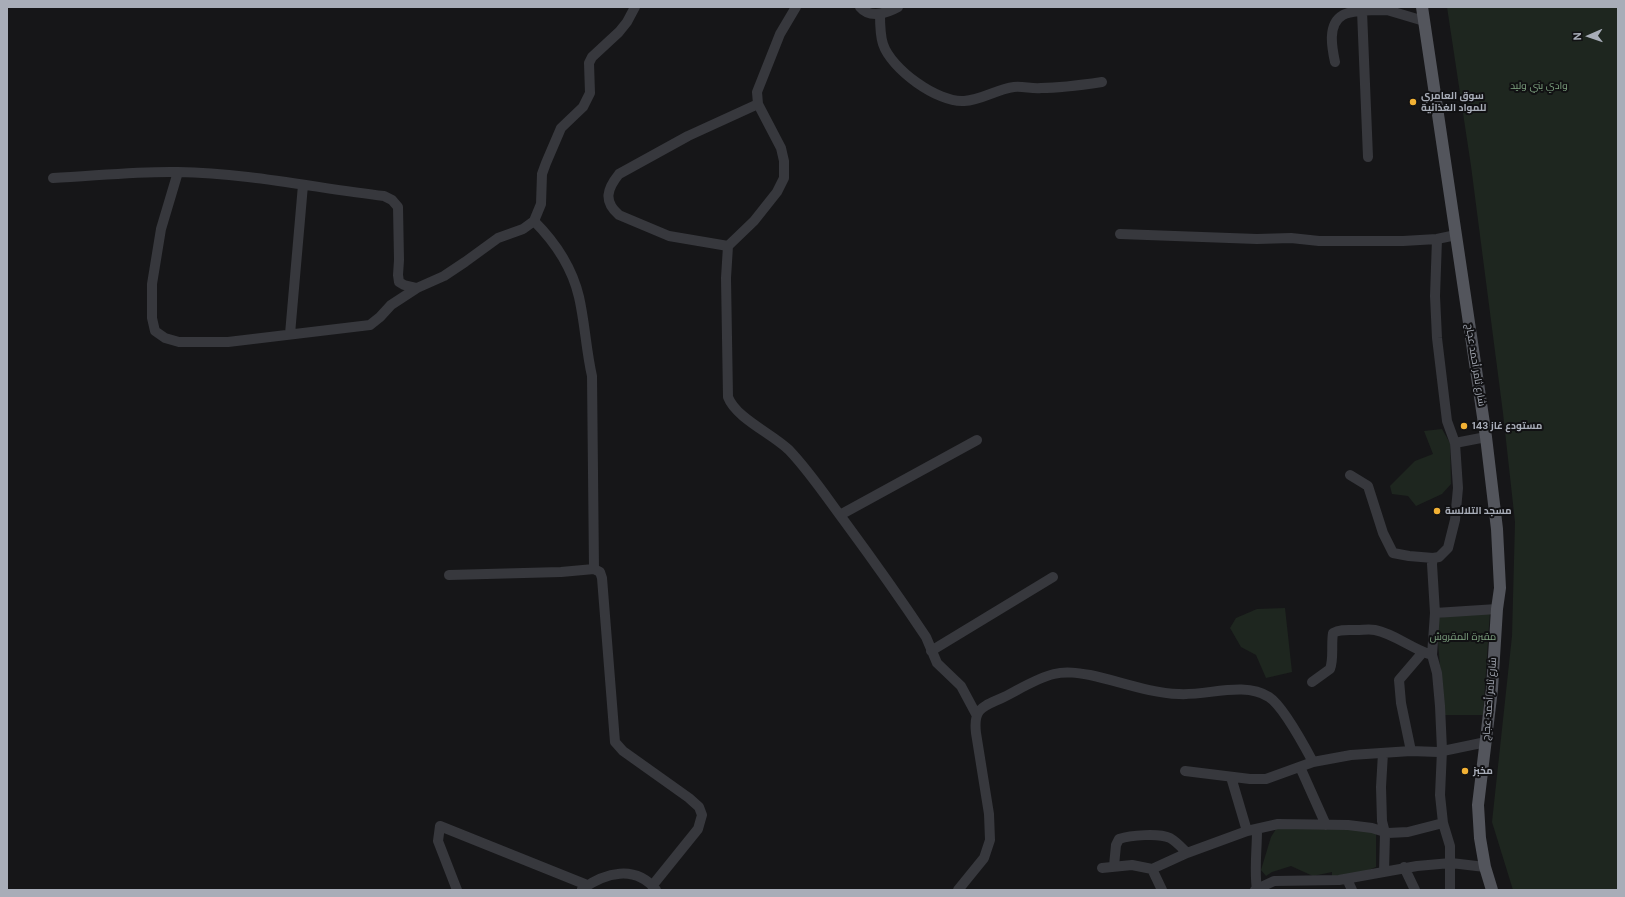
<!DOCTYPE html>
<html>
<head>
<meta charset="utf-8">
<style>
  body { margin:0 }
  #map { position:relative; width:1625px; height:897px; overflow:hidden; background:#161618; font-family:"DM Sans",sans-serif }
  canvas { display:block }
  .frame { position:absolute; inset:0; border:8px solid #a8adb8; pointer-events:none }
  .north { position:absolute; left:1569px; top:16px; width:40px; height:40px; -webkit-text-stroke:3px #111113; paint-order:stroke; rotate:268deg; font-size:11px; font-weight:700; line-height:16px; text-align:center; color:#a8adb8 }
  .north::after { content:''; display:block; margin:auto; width:14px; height:18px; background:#a8adb8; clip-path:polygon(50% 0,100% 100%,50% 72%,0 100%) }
</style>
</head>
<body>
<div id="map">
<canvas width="1625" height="897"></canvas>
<div class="frame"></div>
<div class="north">N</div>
</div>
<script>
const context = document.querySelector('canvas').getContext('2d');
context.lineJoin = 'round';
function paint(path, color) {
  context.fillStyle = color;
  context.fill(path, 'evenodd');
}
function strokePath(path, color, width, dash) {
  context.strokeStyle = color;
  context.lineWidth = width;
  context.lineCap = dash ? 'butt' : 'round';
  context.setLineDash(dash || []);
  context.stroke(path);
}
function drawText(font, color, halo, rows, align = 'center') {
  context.font = font + ' "DM Sans",Cairo,sans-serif';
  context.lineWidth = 4;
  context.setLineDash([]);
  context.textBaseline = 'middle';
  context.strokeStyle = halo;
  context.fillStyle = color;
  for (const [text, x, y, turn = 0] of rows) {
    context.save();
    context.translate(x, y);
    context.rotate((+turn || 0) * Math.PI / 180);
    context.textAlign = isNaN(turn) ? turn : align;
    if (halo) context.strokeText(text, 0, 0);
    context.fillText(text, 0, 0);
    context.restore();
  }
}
paint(new Path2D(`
  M 1447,7 L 1618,7 L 1618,890 L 1513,890 L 1492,822 L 1512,636 L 1515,522 L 1503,413 L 1471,166 Z
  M 1442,429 L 1450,443 L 1451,484 L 1442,494 L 1416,506 L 1408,496 L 1392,494 L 1390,486 L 1415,461 L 1433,454 L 1424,431 Z
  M 1285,608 L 1292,672 L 1266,678 L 1256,655 L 1241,647 L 1230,628 L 1236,618 L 1257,609 Z
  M 1490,611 L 1483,715 L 1444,715 L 1436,618 Z
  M 1350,828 L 1376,833 L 1376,867 L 1366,871 L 1332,877 L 1332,872 L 1313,876 L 1291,866 L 1272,872 L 1266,876 L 1261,870 L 1271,837 L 1276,829 Z`), '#1e261f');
strokePath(new Path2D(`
  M 796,7 L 780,34 L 757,92 L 758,104 L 781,148 L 784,161 L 784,178 L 777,192 L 754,221 L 728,246 L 726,278 L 728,397 C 736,418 771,433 789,450 C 810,472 827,498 845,522 C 873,560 900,598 926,637 L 937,663 L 961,686 L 976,714
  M 860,7 C 870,19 887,13 898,7
  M 1385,7 L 1387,10 L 1424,21
  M 1362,11 L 1368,157
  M 880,14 C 880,24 880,35 883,44 C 891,69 938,103 964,101 C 982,100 997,89 1014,87 C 1023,86 1032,89 1041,88 C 1062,88 1082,85 1102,82
  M 1335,62 C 1332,48 1327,24 1343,15 C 1351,10 1376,10 1387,10
  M 178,172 L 161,229 L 152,284 L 152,318 L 155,331 L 165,338 L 179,342 L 228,342 L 370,325 L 380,317 L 391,305 L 417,288 L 444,276 L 465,262 L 498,238 L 523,229 L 534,221 L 541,204 L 542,174 L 546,163 L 561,128 L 583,107 L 590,93 L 589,63 L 592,57 L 619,32 L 627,22 L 635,7
  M 53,178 C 95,176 137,171 178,172 C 248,173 316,188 384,196 L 392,200 L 398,207 L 399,260 L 398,275 L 399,282 L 404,285 L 417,288
  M 534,221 C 556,243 572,267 579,297 C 585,323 586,350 592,376 L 594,569
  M 1120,234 L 1257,239 L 1291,238 L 1319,241 L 1403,241 L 1437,239 L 1456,235
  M 1437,239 L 1435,296 L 1437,338 L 1447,421 L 1455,443 L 1458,488 L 1455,520 L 1448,548 L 1439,557 L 1433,558 L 1432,564 L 1435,613 L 1432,655 L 1437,673 L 1440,706 L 1442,750 L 1440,795 L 1443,823 L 1450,846 L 1450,890
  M 728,246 L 669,236 L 619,215 C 603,201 607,189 619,174 L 688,136 L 758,104
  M 290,334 L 303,185
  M 1455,443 L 1486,437
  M 1350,475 L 1368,486 L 1383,533 L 1393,553 L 1409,556 L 1433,558
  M 840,515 L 977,440
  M 449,575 L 561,572 L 594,569 L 600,572 L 602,578 L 615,742 L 623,751 L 689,798 L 699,807 L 702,815 L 698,829 L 652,886
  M 1435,613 L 1497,609
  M 931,651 L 1053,577
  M 1312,682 L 1330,669 C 1334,659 1331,645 1333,633 C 1340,629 1348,630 1357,630 C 1363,630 1369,629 1375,630 C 1395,634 1412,649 1432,655
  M 1411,751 L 1401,703 L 1399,680 L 1423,652
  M 1383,753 L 1381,787 L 1382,821 L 1385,833 L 1384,872
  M 1300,767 L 1326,825
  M 1185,771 L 1250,779 L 1266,779 L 1313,762
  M 1231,777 L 1247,831
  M 1114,866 L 1116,845 L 1119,839 C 1131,835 1159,833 1170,838 C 1177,842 1182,848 1187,853
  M 1404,867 L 1415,890
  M 1102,868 L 1132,865 L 1152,869
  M 1347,879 L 1352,890
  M 582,889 C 605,873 635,864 656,890
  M 457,890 L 438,841 L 440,826 L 587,885
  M 958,890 L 984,858 L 990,840 L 989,814 L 976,733 C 973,707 983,707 1004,697 C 1020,689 1037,678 1054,674 C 1066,671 1078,673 1090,675 C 1119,681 1149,693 1179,694 C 1207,696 1244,681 1269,697 C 1283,706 1305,747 1313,762 L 1351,755 L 1411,751 L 1438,752 L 1486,742
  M 1162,890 L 1152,869 L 1187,853 L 1247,831 L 1278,824 L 1348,825 L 1372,828 L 1388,833 L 1408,832 L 1443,823
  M 1255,890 L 1274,881 L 1339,880 L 1417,866 L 1451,863 L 1485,867
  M 1257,890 C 1254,870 1257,850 1257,830`), '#37383d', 10);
strokePath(new Path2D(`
  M 1422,7 L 1486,437 L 1497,529 L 1500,588 L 1497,609 L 1492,689 L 1478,805 L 1480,838 L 1485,867 L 1492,890`), '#53555c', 12);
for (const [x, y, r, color] of [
  [1413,102,4,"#f2b134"],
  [1464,426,4,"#f2b134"],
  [1437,511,4,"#f2b134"],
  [1465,771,4,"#f2b134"]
]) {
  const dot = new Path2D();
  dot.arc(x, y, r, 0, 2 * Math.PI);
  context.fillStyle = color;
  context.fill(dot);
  strokePath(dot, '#111113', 1.5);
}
drawText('10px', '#7fa381', '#111113', [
  ["وادي بني وليد",1539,86],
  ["مقبرة المقروش",1463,637]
]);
drawText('bold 10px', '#a8adb8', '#111113', [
  ["سوق العامري",1421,96],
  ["للمواد الغذائية",1421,108],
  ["مستودع غاز 143",1472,426],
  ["مسجد التلالسة",1445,511],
  ["مخبز",1473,771]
], 'left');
drawText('10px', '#a8adb8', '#111113', [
  ["شارع ثامر أحمد عجاج",1475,365,81],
  ["شارع ثامر أحمد عجاج",1490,699,-85]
]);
</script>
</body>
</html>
